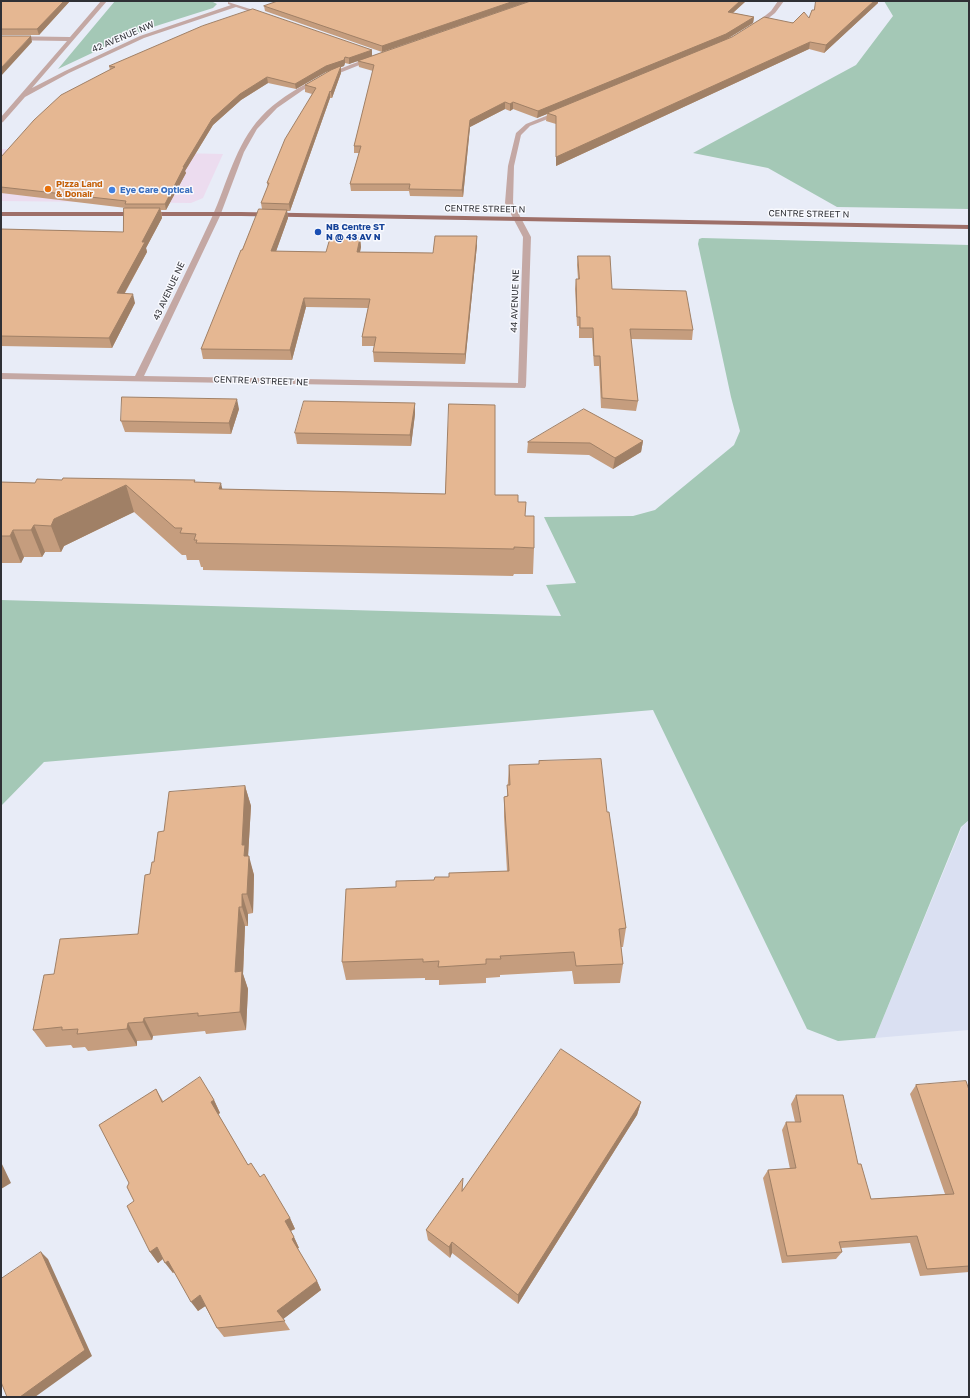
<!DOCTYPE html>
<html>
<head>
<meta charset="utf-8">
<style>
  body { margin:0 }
  #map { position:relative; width:970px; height:1398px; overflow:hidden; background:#e8ecf7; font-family:"Golos Text",sans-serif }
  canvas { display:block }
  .frame { position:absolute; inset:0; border:2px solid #2f3035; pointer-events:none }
</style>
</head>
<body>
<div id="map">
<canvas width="970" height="1398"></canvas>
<div class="frame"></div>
</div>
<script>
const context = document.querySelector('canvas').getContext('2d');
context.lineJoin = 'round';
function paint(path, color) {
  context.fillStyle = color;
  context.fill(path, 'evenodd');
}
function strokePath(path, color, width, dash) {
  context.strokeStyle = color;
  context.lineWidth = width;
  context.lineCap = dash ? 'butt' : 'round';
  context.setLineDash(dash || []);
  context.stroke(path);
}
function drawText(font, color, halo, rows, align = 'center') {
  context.font = font + ' "Golos Text",sans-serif';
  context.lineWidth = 3;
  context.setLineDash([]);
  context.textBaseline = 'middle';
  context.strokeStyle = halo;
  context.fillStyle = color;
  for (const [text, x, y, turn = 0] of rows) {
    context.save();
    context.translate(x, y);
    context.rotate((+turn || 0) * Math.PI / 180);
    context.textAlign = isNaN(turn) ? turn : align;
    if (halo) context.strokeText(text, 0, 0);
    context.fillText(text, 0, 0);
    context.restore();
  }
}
paint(new Path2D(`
  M 1,149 L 223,154 L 203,198 L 191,203 L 1,201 Z`), '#ecdcef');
paint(new Path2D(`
  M 969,820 L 969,1030 L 875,1038 L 962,827 Z`), '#dae0f2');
paint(new Path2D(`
  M 115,1 L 211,1 L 217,4 L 213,8 L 156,26 L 107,46 L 58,69 Z
  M 884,1 L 969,1 L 969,209 L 837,207 L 768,168 L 693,153 L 856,65 L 893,16 Z
  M 702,238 L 969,245 L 969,820 L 961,827 L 875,1038 L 838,1041 L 807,1029 L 653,710 L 44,762 L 1,806 L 1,600 L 561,616 L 546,585 L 576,583 L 544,517 L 633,516 L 655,510 L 734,445 L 740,431 L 731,397 L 698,244 L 699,239 Z`), '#a4c8b6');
paint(new Path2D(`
  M 101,1 L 107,1 L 32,88 L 65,71 L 140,36 L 231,5 L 228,4 L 228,2 L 269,15 L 264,16 L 236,7 L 144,38 L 69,73 L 25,97 L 3,122 L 1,123 L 1,117 L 67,41 L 1,40 L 1,36 L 70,37 Z
  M 778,1 L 784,1 L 775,13 L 755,29 L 751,29 L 751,27 L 771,11 Z
  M 372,57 L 377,58 L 332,76 L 303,90 L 277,108 L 257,129 L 244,152 L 220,216 L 144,376 L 518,383 L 523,237 L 505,203 L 508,166 L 516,133 L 526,124 L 561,110 L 563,111 L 563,113 L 530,126 L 521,135 L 514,166 L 513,203 L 531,237 L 526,386 L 525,388 L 1,379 L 1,373 L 135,376 C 161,323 187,271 212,217 C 227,184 235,145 261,117 C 290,86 333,71 372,57 Z`), '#c4a8a4');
paint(new Path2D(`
  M 1,212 L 241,212 L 969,225 L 969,229 L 241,216 L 1,216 Z`), '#9e6f68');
paint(new Path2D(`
  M 1,1 L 70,1 L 39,35 L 1,35 Z
  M 274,1 L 530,1 L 382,52 L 265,11 L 264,6 L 276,2 Z
  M 531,1 L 746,1 L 733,13 L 754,17 L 753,23 L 726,40 L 809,18 L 814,10 L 878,3 L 824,53 L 809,49 L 556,166 L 556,124 L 546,121 L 547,114 L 537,118 L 513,109 L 510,111 L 505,109 L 470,127 L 463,197 L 410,196 L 409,191 L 351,191 L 350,184 L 359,153 L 354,153 L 354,146 L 373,71 L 359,67 L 358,61 L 349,64 L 345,63 L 344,66 L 341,67 L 341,73 L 332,98 L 330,98 L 290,211 L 287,211 L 288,218 L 276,251 L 326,252 L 360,238 L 361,247 L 360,252 L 433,253 L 477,245 L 465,364 L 374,362 L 373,352 L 374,346 L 362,346 L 362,337 L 368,308 L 306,307 L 292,360 L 203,359 L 201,349 L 242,250 L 262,209 L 261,203 L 268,187 L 267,183 L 312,94 L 305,92 L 305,85 L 330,71 L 326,72 L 296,89 L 268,83 L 241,100 L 213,125 L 185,171 L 186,173 L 166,210 L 161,210 L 162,218 L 146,248 L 147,252 L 125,293 L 135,303 L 112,348 L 1,346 L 1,229 L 123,232 L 126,208 L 1,193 L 1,157 L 110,70 L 109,66 L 372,50 L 372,56 Z
  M 578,256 L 612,289 L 693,330 L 692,340 L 631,339 L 638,401 L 636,411 L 601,408 L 599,366 L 594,366 L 592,338 L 579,338 L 579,326 L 577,326 L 575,289 L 576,279 L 578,279 L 577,265 Z
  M 415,403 L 415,414 L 411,446 L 297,444 L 295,433 Z
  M 239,409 L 231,434 L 125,432 L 121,421 Z
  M 643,441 L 641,452 L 613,469 L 589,455 L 527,453 L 528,442 Z
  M 62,480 L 195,480 L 195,482 L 222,489 L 495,495 L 518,502 L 525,516 L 534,548 L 533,574 L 514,574 L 513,576 L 203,570 L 203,567 L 201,567 L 199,560 L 187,560 L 186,555 L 182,555 L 134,512 L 64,546 L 61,552 L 45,552 L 42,557 L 24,557 L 21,563 L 1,563 L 1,482 L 35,483 Z
  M 509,765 L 607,812 L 626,928 L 623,947 L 621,947 L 623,964 L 620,983 L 574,984 L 572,971 L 500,975 L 500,977 L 486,978 L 486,983 L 439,985 L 439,980 L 425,980 L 425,978 L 346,980 L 342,962 L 396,887 L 449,877 L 507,871 L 504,817 L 504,797 L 507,796 Z
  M 245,786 L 251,806 L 248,856 L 254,875 L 253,913 L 248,914 L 248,926 L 245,926 L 243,974 L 248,989 L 246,1030 L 206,1034 L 205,1031 L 153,1036 L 152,1040 L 137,1041 L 137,1046 L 88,1051 L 85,1047 L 73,1048 L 71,1045 L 46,1047 L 33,1030 L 54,974 L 138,934 L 150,874 L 164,831 Z
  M 916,1085 L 969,1090 L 969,1272 L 920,1276 L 910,1243 L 841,1248 L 842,1252 L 836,1259 L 782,1263 L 763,1178 L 768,1170 L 790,1169 L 782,1130 L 786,1122 L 795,1122 L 791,1104 L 796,1095 L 858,1164 L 871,1199 L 945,1194 L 910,1094 Z
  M 156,1089 L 163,1101 L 214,1100 L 220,1113 L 218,1114 L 248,1165 L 260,1177 L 290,1218 L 295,1229 L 291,1231 L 299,1248 L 297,1248 L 317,1281 L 321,1290 L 283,1319 L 290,1330 L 224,1337 L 217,1328 L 205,1306 L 198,1311 L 174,1272 L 173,1273 L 163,1259 L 158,1263 L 150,1252 L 134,1201 Z
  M 641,1102 L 637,1115 L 518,1304 L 452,1253 L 450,1258 L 428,1240 L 426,1230 L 463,1189 Z`), '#c59d7e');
paint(new Path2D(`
  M 64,1 L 70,1 L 39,35 L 37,29 Z
  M 514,1 L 530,1 L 382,52 L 382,46 Z
  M 740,1 L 746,1 L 727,18 L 728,12 Z
  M 874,1 L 878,1 L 878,3 L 824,53 L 826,45 Z
  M 754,17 L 753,23 L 725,40 L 547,113 L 547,114 L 537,118 L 538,111 Z
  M 31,36 L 32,42 L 1,76 L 1,68 Z
  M 810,42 L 809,49 L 556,166 L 556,157 Z
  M 372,50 L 372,56 L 349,64 L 349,58 Z
  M 345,57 L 345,63 L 344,66 L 341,67 L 341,73 L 332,98 L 331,92 L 341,67 L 326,72 L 296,89 L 295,84 L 326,66 Z
  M 267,77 L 268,83 L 241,100 L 213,125 L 185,171 L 186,173 L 166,210 L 165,204 L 183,167 L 212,119 L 240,94 Z
  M 330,91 L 330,98 L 290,211 L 289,204 Z
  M 505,102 L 505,109 L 470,127 L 463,197 L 462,190 L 470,120 Z
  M 513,102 L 513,109 L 510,111 L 510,104 Z
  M 160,208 L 162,218 L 146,248 L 147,252 L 119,303 L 117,293 L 142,242 Z
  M 287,210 L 288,218 L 273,260 L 271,251 Z
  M 477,236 L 477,245 L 465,364 L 465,354 Z
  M 360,238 L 361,247 L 358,261 L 357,252 Z
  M 133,294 L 135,303 L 112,348 L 109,338 Z
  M 304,298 L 306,307 L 292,360 L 290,350 Z
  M 237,399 L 239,409 L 231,434 L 229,423 Z
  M 415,403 L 415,414 L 411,446 L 410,435 Z
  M 643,441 L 641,452 L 613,469 L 615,458 Z
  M 221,483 L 227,510 L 219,489 Z
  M 126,485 L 134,512 L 64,546 L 61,552 L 51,526 L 54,519 Z
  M 34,525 L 45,552 L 42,557 L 31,530 Z
  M 13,530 L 24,557 L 21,563 L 10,536 Z
  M 245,786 L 251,806 L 248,857 L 249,856 L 254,875 L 253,913 L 247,894 L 244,856 L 242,845 Z
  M 242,894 L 248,914 L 248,926 L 242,907 Z
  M 239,907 L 245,926 L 243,974 L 248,989 L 246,1030 L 240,1012 L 235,972 Z
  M 144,1018 L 153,1036 L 152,1040 L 143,1022 Z
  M 128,1023 L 137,1041 L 137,1046 L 127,1029 Z
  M 214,1100 L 220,1113 L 217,1115 L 211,1102 Z
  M 641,1102 L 637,1115 L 518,1304 L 518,1295 Z
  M 1,1162 L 11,1183 L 1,1189 Z
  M 290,1218 L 295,1229 L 290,1231 L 285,1221 Z
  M 294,1237 L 299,1248 L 296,1249 L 292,1239 Z
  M 452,1242 L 452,1253 L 450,1258 L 449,1247 Z
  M 157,1247 L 165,1257 L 158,1263 L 150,1252 Z
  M 41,1252 L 48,1259 L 92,1356 L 35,1397 L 20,1397 Z
  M 168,1261 L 175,1271 L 173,1273 L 165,1263 Z
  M 317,1281 L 321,1290 L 282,1320 L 277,1311 Z
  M 200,1295 L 207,1305 L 198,1311 L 191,1302 Z`), '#a08066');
const building = new Path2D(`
  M 1,1 L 64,1 L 37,29 L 1,29 Z
  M 278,1 L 514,1 L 382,46 L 264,6 Z
  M 531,1 L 740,1 L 728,12 L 754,17 L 726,34 L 538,111 L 513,102 L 510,104 L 505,102 L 470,120 L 462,190 L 409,189 L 410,184 L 350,184 L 361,146 L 354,146 L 374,65 L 358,61 Z
  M 816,1 L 874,1 L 826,45 L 810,42 L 556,157 L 556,116 L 547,113 L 732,37 L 764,17 L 793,23 L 804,12 L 809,18 L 812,10 L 814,10 Z
  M 253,9 L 372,50 L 349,58 L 345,57 L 344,60 L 326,66 L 295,84 L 267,77 L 240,94 L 212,119 L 183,167 L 184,167 L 165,204 L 125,204 L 126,201 L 1,187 L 1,157 L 34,120 L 61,95 L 115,67 L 109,66 L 202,26 Z
  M 1,36 L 31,36 L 1,68 Z
  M 341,66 L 331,92 L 330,91 L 289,204 L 261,203 L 269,183 L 267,183 L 285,139 L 316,88 L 305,85 L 331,70 Z
  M 124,208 L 160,208 L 142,242 L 145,242 L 117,293 L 133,294 L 109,338 L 1,336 L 1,229 L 123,232 Z
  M 259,209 L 287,210 L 271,251 L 326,252 L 330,238 L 360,238 L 357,252 L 433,253 L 435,236 L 477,236 L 465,354 L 373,352 L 376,337 L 362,337 L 370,299 L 304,298 L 290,350 L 201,349 L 241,250 L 242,250 Z
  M 578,256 L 610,256 L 612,289 L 686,291 L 693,330 L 630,329 L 638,401 L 602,398 L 600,356 L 594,356 L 593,328 L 580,328 L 580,317 L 577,317 L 576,279 L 579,279 Z
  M 122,397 L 237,399 L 229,423 L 121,421 Z
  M 304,401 L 415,403 L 410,435 L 295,433 Z
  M 449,404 L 495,405 L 495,495 L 518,495 L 518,502 L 526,502 L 525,516 L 534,516 L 534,548 L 514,547 L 514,549 L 196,543 L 197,540 L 194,540 L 196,534 L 180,533 L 182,528 L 175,528 L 126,485 L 54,519 L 51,526 L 34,525 L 31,530 L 13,530 L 10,536 L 1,536 L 1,482 L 35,483 L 37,479 L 62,480 L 63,478 L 195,480 L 194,482 L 221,483 L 219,489 L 445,494 Z
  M 584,409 L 643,441 L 615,458 L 590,443 L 528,442 Z
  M 601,759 L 607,812 L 609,812 L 626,928 L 619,929 L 623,964 L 576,966 L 574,952 L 500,956 L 501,959 L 486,959 L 486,964 L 438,967 L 439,961 L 423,962 L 423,959 L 342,962 L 346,889 L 396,887 L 396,881 L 434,880 L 435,877 L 449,877 L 449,873 L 509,871 L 504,797 L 508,796 L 507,785 L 510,785 L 509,765 L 539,764 L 539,761 Z
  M 245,786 L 242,845 L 245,845 L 244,856 L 249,856 L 247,894 L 242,894 L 242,907 L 239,907 L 235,972 L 242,971 L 240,1012 L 198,1016 L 198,1013 L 144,1018 L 143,1022 L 128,1023 L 127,1029 L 77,1034 L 78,1029 L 62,1030 L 62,1027 L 33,1030 L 44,975 L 54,974 L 60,939 L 138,934 L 145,875 L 150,874 L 152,862 L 154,862 L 158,832 L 164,831 L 169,792 Z
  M 561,1049 L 641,1102 L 518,1295 L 452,1242 L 449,1247 L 426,1230 L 463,1178 L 462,1191 Z
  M 200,1077 L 214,1100 L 211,1102 L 248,1165 L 251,1163 L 260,1177 L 264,1174 L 290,1218 L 285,1221 L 294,1237 L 292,1239 L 317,1281 L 277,1311 L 285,1321 L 217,1328 L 200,1295 L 191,1302 L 168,1261 L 165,1263 L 157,1247 L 150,1252 L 127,1206 L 134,1201 L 127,1187 L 129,1183 L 99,1125 L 156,1089 L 162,1102 Z
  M 966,1081 L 969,1090 L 969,1266 L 927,1269 L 917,1236 L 839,1242 L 842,1252 L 787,1256 L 768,1170 L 796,1168 L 786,1122 L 801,1122 L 796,1095 L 843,1095 L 858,1164 L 861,1164 L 871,1199 L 954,1194 L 916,1085 Z
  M 41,1252 L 85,1350 L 20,1397 L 7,1397 L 1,1382 L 1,1279 Z`);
paint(building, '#e5b792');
strokePath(building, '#a08066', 1);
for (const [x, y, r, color] of [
  [48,189,4,"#e8710a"],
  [112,190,4,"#3f7fe0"],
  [318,232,4,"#1a4fb4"]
]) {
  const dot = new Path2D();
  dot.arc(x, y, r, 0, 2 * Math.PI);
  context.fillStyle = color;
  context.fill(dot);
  strokePath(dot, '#f8f9fe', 1.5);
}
drawText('9px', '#2f3035', '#f8f9fe', [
  ["42 AVENUE NW",123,37,-23],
  ["CENTRE STREET N",485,209,1],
  ["CENTRE STREET N",809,214,1],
  ["43 AVENUE NE",169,291,-65],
  ["44 AVENUE NE",515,301,-88],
  ["CENTRE A STREET NE",261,381,2]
]);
drawText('bold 9px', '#c56008', '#f8f9fe', [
  ["Pizza Land",56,184],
  ["& Donair",56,194]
], 'left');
drawText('bold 9px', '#366cbe', '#f8f9fe', [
  ["Eye Care Optical",120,190]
], 'left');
drawText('bold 9px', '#164399', '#f8f9fe', [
  ["NB Centre ST",326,227],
  ["N @ 43 AV N",326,237]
], 'left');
</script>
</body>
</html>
